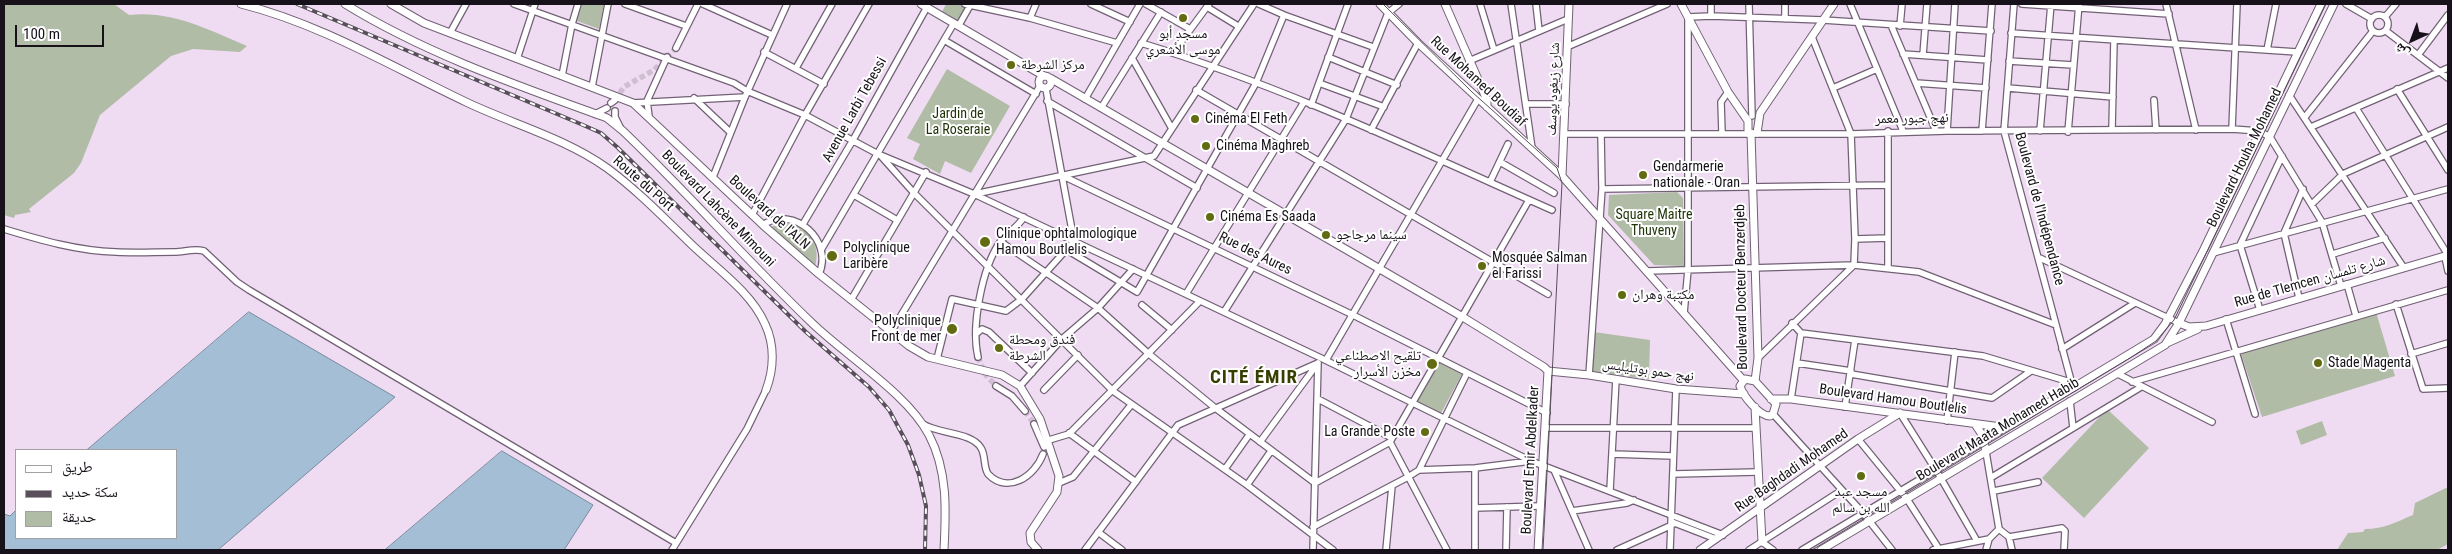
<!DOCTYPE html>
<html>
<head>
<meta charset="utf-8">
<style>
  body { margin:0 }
  #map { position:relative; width:2452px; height:554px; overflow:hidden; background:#efdcf3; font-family:"Roboto Condensed","Noto Naskh Arabic",sans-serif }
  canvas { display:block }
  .frame { position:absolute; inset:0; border:5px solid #171119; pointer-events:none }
  .legend { position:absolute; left:15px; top:449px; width:162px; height:90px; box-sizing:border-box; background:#fff; border:1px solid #a2a0a3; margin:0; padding:6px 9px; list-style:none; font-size:15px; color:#171119 }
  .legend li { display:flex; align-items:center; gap:10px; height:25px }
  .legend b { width:25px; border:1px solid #a2a0a3 }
  .north { position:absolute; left:2387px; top:15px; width:50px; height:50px; -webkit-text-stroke:4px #fff; paint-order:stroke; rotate:223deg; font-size:14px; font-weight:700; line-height:20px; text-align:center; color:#171119 }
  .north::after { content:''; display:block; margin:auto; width:18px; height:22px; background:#171119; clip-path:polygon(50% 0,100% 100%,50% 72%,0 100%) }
  .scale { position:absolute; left:15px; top:25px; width:89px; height:22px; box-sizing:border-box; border:2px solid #171119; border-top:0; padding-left:6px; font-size:15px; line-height:18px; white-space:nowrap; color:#171119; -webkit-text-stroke:4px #fff; paint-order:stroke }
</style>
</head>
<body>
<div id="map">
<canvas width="2452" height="554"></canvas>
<div class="frame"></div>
<ul class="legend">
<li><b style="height:6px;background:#fff"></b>طريق</li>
<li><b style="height:6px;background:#594f5b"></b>سكة حديد</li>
<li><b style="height:14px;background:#b0bca6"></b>حديقة</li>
</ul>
<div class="north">ش</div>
<div class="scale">100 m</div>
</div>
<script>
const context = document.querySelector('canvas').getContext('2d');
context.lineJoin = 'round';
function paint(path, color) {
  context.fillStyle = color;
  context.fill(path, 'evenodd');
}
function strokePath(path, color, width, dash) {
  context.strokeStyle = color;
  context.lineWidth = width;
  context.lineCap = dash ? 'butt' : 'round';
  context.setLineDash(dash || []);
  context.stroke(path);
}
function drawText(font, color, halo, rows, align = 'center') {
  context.font = font + ' "Roboto Condensed","Noto Naskh Arabic",sans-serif';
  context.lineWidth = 4;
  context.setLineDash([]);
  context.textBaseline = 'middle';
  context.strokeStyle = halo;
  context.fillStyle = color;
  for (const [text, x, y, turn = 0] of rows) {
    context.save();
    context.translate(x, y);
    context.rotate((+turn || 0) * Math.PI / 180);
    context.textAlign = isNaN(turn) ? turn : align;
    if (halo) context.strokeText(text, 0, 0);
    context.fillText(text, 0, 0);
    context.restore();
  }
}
paint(new Path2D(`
  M 4,4 L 114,4 L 129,15 C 172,10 209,30 247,46 L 240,52 L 193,49 L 171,56 L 100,115 L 81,163 L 74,173 L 29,209 L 31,212 L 15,215 L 14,218 L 4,215 Z
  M 582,4 L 604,4 L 599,29 L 577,21 Z
  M 946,4 L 958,4 L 966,7 L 959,22 L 942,12 Z
  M 947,69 L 1010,106 L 971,173 L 945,161 L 940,174 L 913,159 L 920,144 L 907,138 Z
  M 1677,192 L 1683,198 L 1684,266 L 1654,265 L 1608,215 L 1609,195 Z
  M 780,223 C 806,223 822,243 815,267 L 769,228 Z
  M 2376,312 L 2395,376 L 2262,417 L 2240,351 Z
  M 1594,332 L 1650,340 L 1649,379 L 1592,372 Z
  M 1438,362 L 1462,374 L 1440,415 L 1414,402 Z
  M 2107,409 L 2149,448 L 2084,518 L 2042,478 Z
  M 2322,421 L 2327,435 L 2301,445 L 2296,431 Z
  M 2448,487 L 2448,544 L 2437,550 L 2337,550 L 2348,533 L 2363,532 L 2365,529 C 2384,529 2396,522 2413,515 L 2415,503 Z`), '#b0bca6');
const water = new Path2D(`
  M 249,312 L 395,397 L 218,550 L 4,550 L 4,514 L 10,516 L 16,510 L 16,538 L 176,538 L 176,450 L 87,450 Z
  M 502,451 L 593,505 L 564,550 L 385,550 Z`);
paint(water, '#a4bed5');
strokePath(water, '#7a8a9d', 1);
strokePath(new Path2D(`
  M 615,100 L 624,87 L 654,70 L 676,48
  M 978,357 L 985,374 L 996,386
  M 1025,411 L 1034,424`), '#cfbed2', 5.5, [5.5, 3]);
const minor = new Path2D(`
  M 514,4 L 734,83 L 747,91 L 805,115 L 878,154 L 974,194 L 1321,358 L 1531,461 L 1723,535
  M 625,4 L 686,26
  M 703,4 L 772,35
  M 965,4 L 1030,18 L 1117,43
  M 1091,4 L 1130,22
  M 1146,4 L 1190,29
  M 1259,4 L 1284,15 L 1373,47
  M 1480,4 L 1494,50
  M 1511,4 L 1532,148
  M 1536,4 L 1539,31
  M 1711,4 L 1711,16
  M 1749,4 L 1752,116
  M 1785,4 L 1785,19
  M 1850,4 L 1903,131
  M 2014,4 L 2004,131 L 2073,388
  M 2022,4 L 2169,14
  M 2166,4 L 2196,130
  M 2346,4 L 2372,19
  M 1207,7 L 1238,26
  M2370 24a9 9 0 1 1 18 0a9 9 0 1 1-18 0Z
  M 2385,17 L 2396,4
  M 1030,18 L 1036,4
  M 959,25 L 971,4
  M 1891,25 L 1936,131
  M 1900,26 L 1902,4
  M 2386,31 L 2448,78
  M 450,33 L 466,4
  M 2011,33 L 2297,52
  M 944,40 L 1036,94
  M 1141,43 C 1283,86 1417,150 1552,210
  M 1569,46 L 1667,4
  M 676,48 L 698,4
  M 2267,50 L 2276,4
  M 764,52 L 824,84
  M 1173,53 L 1209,4
  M 1903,54 L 1988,60
  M 1923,55 L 1927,4
  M 2418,55 L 2448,15
  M 1328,57 L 1397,85
  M 1132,58 L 1171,127
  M 517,59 L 535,4
  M 1469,61 L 1568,19
  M 2009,61 L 2073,65
  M 796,68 L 832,4
  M 562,76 L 572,24 L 578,4
  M 1319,83 L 1384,107
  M 1916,83 L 1986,88
  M 592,87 L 608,4
  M 1833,88 L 1877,69
  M 2008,88 L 2113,97
  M 2397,89 L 2448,170
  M 1196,90 L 1548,294
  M 2289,95 L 2404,268
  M 694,98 L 730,132
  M 1085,99 L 1140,4
  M 2154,100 L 2156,130
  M 1047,101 L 1197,188
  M 611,103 L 615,100
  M 633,103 L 745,97
  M 1527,104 L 1566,104
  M 1311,105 L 1348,4
  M 1101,108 L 1161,12
  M 2356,108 L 2448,255
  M 615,111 L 615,117 L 620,127
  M 595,114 L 607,108
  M 649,116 L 647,101 L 667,57
  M 2305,117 L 2373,31
  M 2311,127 L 2448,68
  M 2232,129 L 2237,4
  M 1371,130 L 1418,43
  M 2112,130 L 2114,40
  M 1888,131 L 1888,268
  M 1947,131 L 1955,4
  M 1982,131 L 1992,4
  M 2040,131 L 2051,4
  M 2068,132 L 2079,4
  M 1722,133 L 1721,102 L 1728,92
  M 1565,134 L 1851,134 L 1947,131 L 2232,129 L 2259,131 L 2270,137 L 2322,222 L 2341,286
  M 880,155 L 914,193 L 1113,391 L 1247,485 L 1333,550
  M 1500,162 L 1554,193
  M 1061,175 L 1353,315 L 1547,413
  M 713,177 L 745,97 L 787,4
  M 1490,182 L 1508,144
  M 1602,189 L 1888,185
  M 975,194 L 1154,156 L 1254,4
  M 854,195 L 897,220
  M 2312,204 L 2343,174 L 2448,127
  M 752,215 L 805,115 L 869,4
  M 803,224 L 853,140 L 927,7
  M 763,225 C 794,204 834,241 819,274
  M 4,229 C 40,240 78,251 116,252 C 135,253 155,252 174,252 C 184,252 194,248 204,251 L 237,282 L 249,290 L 676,543
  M 1855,239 L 1888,238
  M 1001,242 L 1098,308 L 1149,354 L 1214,407 L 1315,483 L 1390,442 L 1529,200
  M 821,250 L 954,23
  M 1067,250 L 1137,292 L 1256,83 L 1284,15
  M 2213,253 L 2448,189
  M 2333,254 L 2385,238
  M 2445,257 L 2448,271
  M 2040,258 L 2179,323
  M 1647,271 L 1854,265 L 1919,272 L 2056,325
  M 2347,284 L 2356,316
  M 1186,294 L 1304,102
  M 2299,298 L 2284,233 L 2303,189
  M 851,300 L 926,172
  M 2396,304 L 2423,389 L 2448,388
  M 1142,305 L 1172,330
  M 2260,310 L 2240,245 L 2282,156
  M 1224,312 L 1346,119 L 1388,13 L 1399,4
  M 1684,313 L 1688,270 L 1688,17 L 1711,16 L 1823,20 L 1991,31
  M 2226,319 L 2255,414
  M 891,332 L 1040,86
  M 1801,333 L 1983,356 L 2070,382
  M 976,334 L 982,329 L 989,332 L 1032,373
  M 2062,349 L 2135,303
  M 2411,354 L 2448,343
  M 978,357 C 971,326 982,268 1000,242 C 1007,233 1018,227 1024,217
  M 1758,358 L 1854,265 L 1855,239 L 1851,134 L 1812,37
  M 937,359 L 952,299 L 1006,311 L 1022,299 L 1074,241 L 1046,89
  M 1326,360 L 1478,99
  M 1797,363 L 1851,371
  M 1851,374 L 1992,398 L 2031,371
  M 2118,374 L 2212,422
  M 1589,375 L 1602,189 L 1601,135
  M 2132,382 L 2448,290
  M 996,386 L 1012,396 L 1025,411
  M 1020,386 L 1062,339 L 1098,308 L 1133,269
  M 1044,390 L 1078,355
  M 1318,399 L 1392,438
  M 1791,399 L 1801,333 L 1792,323
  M 2070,401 L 2073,428
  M 1845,407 L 1855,340
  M 1900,413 L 1939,475 L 1977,541
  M 1773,414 L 1863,513 L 1892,550
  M 1947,421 L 1955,352
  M 923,424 C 938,434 972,432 981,448 C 986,456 983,466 988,474 C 1008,495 1035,476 1043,454
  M 1034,424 L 1044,447
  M 1546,428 L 1756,428
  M 1069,433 L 1136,482
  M 1858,439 L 1907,499 L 1939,549
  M 1049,440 L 1069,434 L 1200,301
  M 1260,442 L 1318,363
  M 1390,442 L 1447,550
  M 1986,452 L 1999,529
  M 1612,454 L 1673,456
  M 1475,468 L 1475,550
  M 1225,469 L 1249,435
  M 1419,470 L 1467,373
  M 1554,470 L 1589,550
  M 1674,474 L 1757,472
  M 1992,477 L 2141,387
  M 1059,483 L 1073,477 L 1131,405
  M 1247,485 L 1271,451
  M 1610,490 L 1616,379
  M 1994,491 L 2038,482
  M 1475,508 L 1540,506
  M 1572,511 L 1627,503 L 1634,500
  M 1672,522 L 1716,539
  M 1313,527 L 1408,477 L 1419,470 L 1475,468 L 1531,461
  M 1098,532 L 1122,550
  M 2009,537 L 2062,528 L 2065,531 L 2064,550
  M 1762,542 L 1773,550
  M 672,550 L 747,429 L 766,390
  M 1085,550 L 1178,425 L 1318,363
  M 1313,550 L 1318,363
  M 1386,550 L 1392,486
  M 1506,550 L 1507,507
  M 1617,550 L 1672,525
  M 1670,550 L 1676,389
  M 1749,550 L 1842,490
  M 1802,550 L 2007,427
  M 1933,550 L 1989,539
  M 1986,550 L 1989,539 L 1999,529 L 2009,537 L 2012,550`);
const major = new Path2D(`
  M 241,4 C 321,24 392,67 466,102 C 512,124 565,138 607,168 C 637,190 664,218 691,244 C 716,268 751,292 765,324 C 775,345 774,369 766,390
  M 345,4 C 426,54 519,86 607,118 L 623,131 C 688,193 747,261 812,323 C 846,356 908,394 929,435 C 948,471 946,511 944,550
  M 391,4 L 424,23 L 633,103 L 763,225 L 819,274 L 909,346 L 928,357 L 1002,375 L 1020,386 L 1040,419 L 1059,476 L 1057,492 L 1030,533 L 1031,542 L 1038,550
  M 921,4 L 1044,76
  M 1380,4 L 1418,43 L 1562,176 L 1744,381
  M 1445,4 L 1487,100 L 1487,107
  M 1681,4 L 1728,92 L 1748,121 L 1748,133
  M1039 82a6 6 0 1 1 12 0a6 6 0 1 1-12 0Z
  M 1050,78 L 1461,316 L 1544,367 L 1548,371
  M 1751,133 L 1758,358 L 1755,381
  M 1757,133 L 1760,113 L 1834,4
  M 1562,176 L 1569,4
  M 2179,323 L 2189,327 L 2206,326 L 2448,255
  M 2167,343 L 2198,329
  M 1548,371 L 1589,375 L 1676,389 L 1744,394
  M 1745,379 L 1755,381 L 1776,404 L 1773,414 L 1770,416 C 1759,416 1743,396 1740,386 Z
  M 1771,399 L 1791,399 L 2001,427 L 2011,425 L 2154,339 L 2165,324 L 2204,249 L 2321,4
  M 1755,407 L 1762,542
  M 1975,424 L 1983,436 L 1986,452
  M 1538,550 L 1548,371
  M 1700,550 L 1858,439 L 1900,413
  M 1821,550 L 2165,345 L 2179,323 L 2334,4`);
strokePath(minor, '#726175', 8);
strokePath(major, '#726175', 9);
strokePath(minor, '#fff', 5.5);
strokePath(major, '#fff', 7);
strokePath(new Path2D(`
  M 1383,4 L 1472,92 L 1557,168 L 1562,183 L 1543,550
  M 1812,550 L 2130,358 L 2156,341 L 2174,320 L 2326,4`), '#594f5b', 1);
const rail = new Path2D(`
  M 297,4 L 583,125 L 601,133 L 617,147 L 806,332 L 869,387 L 889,410 L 908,445 L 919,475 L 926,506 L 925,550`);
strokePath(rail, '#594f5b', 4);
strokePath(rail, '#fff', 2, [5.5]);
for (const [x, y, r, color] of [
  [1183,18,5,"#626b11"],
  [1011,65,5,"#626b11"],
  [1195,119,5,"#626b11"],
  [1206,146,5,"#626b11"],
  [1643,175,5,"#626b11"],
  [1210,217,5,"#626b11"],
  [1326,235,5,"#626b11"],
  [985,242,6,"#626b11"],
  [832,256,6,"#626b11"],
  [1482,266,5,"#626b11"],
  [1622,295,5,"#626b11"],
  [952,329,6,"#626b11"],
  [999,348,5,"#626b11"],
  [2318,363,5,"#626b11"],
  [1432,364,6,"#626b11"],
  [1425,432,5,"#626b11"],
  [1861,476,5,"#626b11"]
]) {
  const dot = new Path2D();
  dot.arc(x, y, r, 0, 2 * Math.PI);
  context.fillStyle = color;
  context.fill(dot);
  strokePath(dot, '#fff', 2);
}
drawText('14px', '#171119', '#fff', [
  ["مسجد أبو",1183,34,"center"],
  ["موسى الأشعري",1183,50,"center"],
  ["مركز الشرطة",1021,65],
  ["Cinéma El Feth",1205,119],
  ["Cinéma Maghreb",1216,146],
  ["Gendarmerie",1653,167],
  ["nationale - Oran",1653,183],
  ["Cinéma Es Saada",1220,217],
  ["Clinique ophtalmologique",996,234],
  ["Hamou Boutlelis",996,250],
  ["سينما مرجاجو",1336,235],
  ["Polyclinique",843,248],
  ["Laribère",843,264],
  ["Mosquée Salman",1492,258],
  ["el Farissi",1492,274],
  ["مكتبة وهران",1632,295],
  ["Polyclinique",941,321,"right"],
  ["Front de mer",941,337,"right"],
  ["فندق ومحطة",1009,340],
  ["الشرطة",1009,356],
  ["تلقيح الاصطناعي",1421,356,"right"],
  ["مخزن الأسرار",1421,372,"right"],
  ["Stade Magenta",2328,363],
  ["La Grande Poste",1415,432,"right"],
  ["مسجد عبد",1861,492,"center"],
  ["الله بن سالم",1861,508,"center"]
], 'left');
drawText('14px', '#171119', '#fff', [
  ["Rue Mohamed Boudiaf",1478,82,43],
  ["شارع زيغود يوسف",1554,89,-88],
  ["Avenue Larbi Tebessi",855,110,-61],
  ["نهج جبور معمر",1912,119,-1],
  ["Boulevard Houha Mohamed",2245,158,-64],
  ["Route du Port",643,184,41],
  ["Boulevard Lahcène Mimouni",718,209,46],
  ["Boulevard de l'Indépendance",2039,209,75],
  ["Boulevard de l'ALN",769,213,42],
  ["Rue des Aures",1255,254,26],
  ["Rue de Tlemcen شارع تلمسان",2310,282,-16],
  ["Boulevard Docteur Benzerdjeb",1742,287,-91],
  ["نهج حمو بوتليليس",1648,371,8],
  ["Boulevard Hamou Boutlelis",1893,400,8],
  ["Boulevard Maata Mohamed Habib",1998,430,-31],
  ["Boulevard Emir Abdelkader",1531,460,-87],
  ["Rue Baghdadi Mohamed",1792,471,-35]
]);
drawText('14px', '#1e3205', '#fff', [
  ["Jardin de",958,114],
  ["La Roseraie",958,130],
  ["Square Maitre",1654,215],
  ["Thuveny",1654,231]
]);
context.letterSpacing = '1px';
drawText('bold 19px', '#383e00', '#fff', [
  ["CITÉ ÉMIR",1254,378]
]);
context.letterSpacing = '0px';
</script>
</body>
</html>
